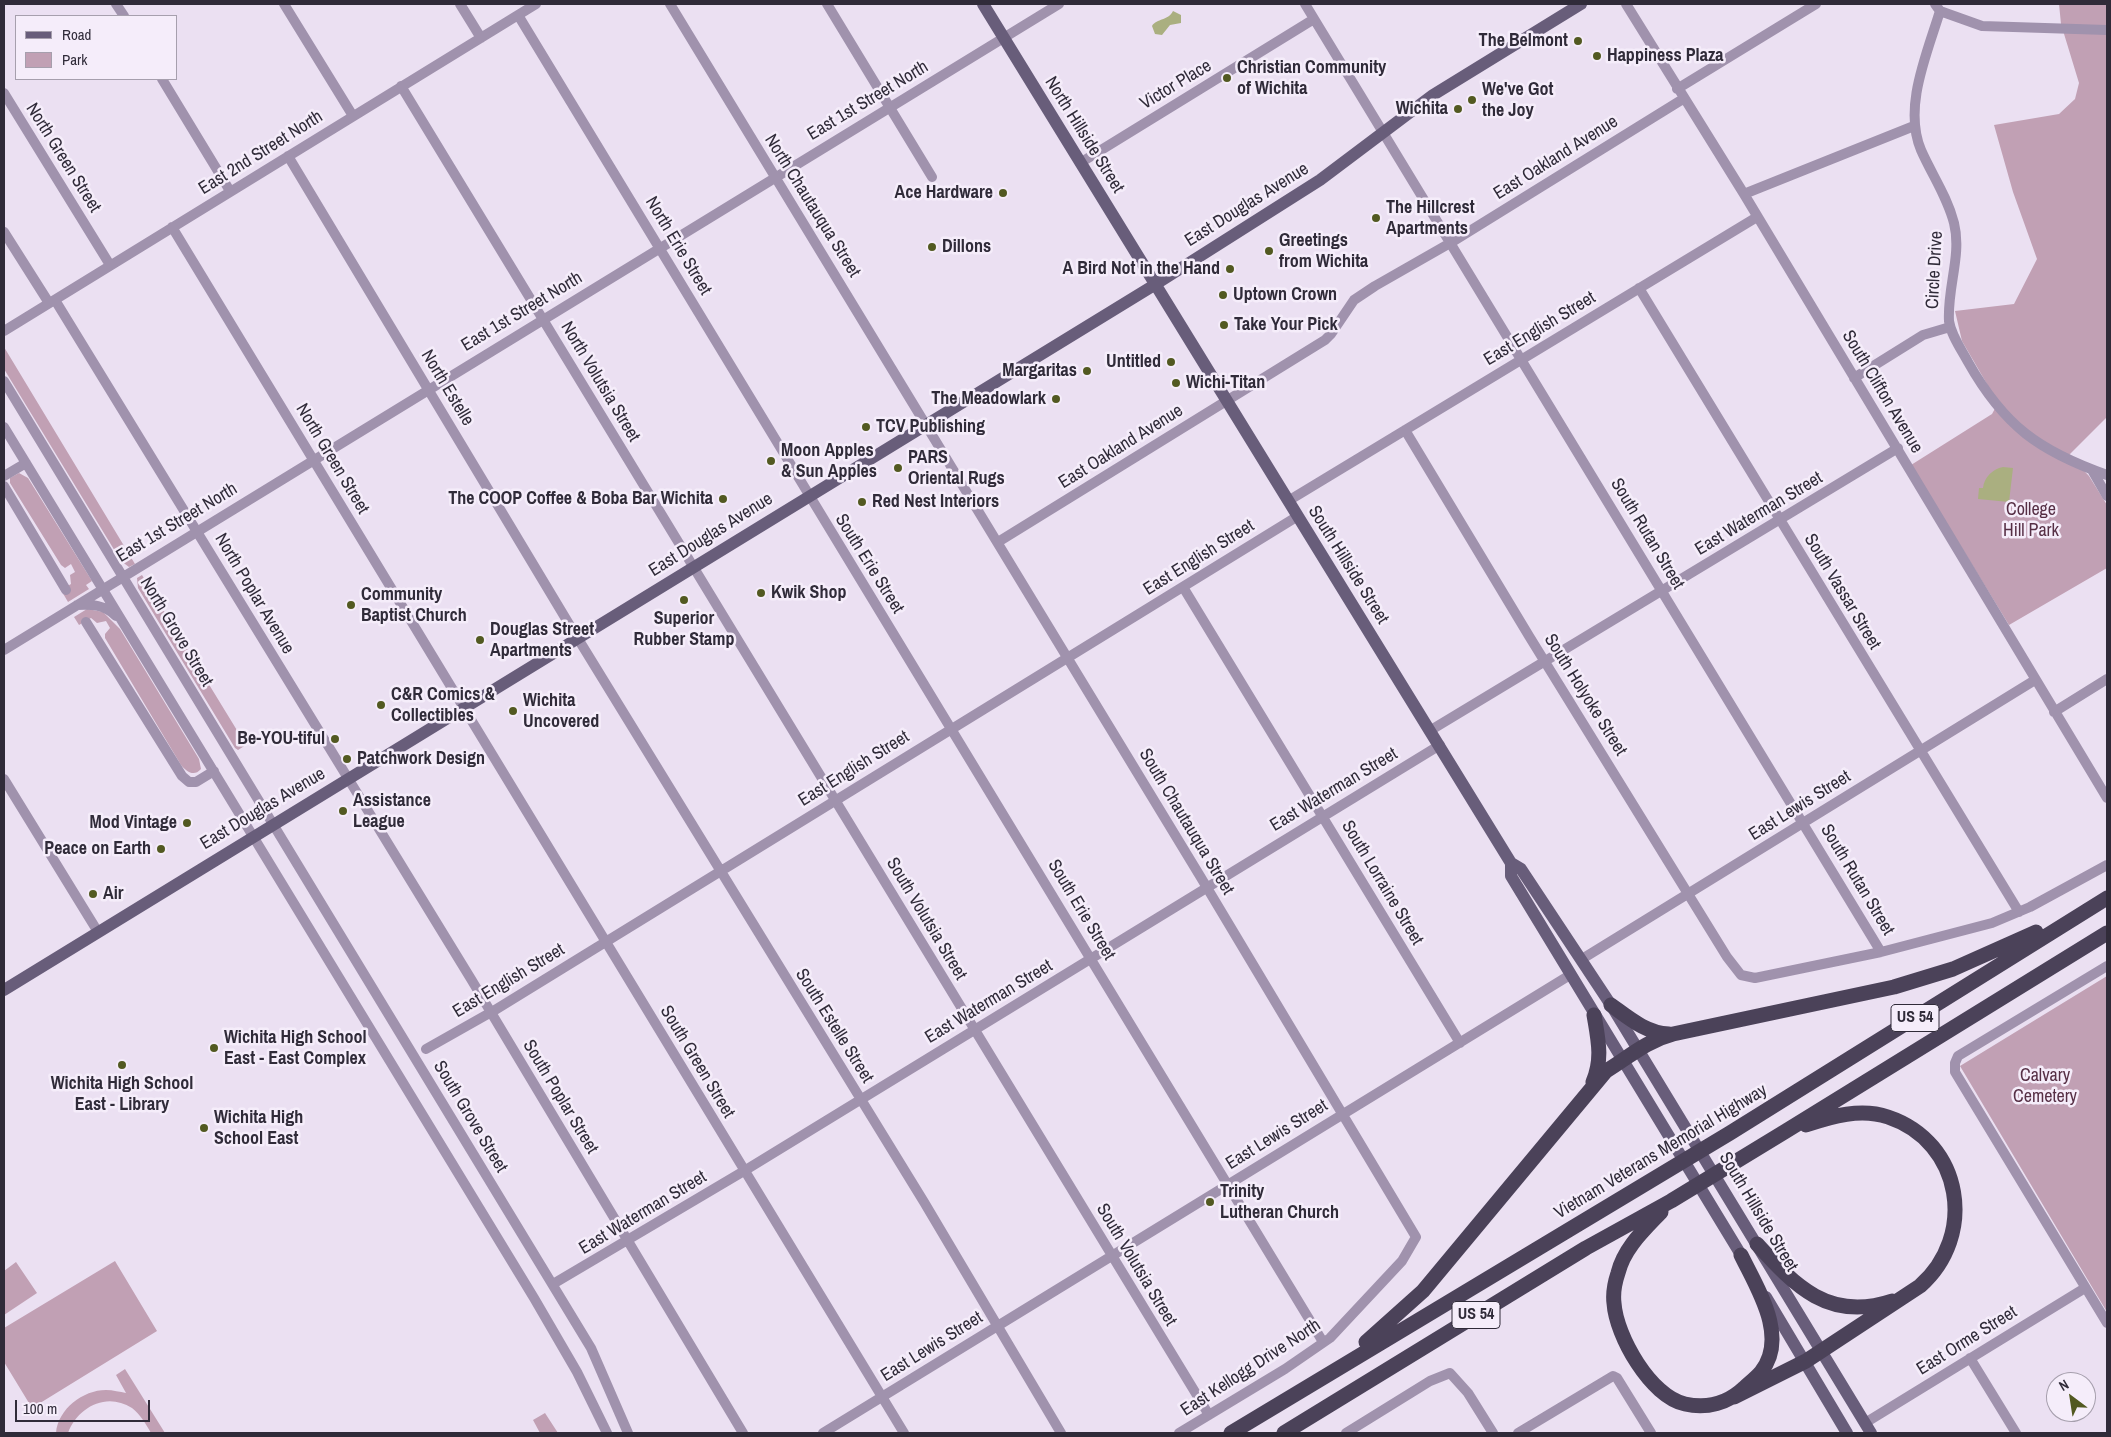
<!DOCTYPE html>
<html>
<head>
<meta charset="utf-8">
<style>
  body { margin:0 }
  #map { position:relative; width:2111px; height:1437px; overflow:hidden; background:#ebe0f2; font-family:"Archivo Narrow",sans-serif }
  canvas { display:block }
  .frame { position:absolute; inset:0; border:5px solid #302b39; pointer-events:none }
  .legend { position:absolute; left:15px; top:15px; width:162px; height:65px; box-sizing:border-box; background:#f5edfa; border:1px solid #a69fad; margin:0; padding:6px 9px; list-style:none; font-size:15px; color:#302b39 }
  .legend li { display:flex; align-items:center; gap:10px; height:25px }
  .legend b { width:25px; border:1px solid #a69fad }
  .north { position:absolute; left:2046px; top:1372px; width:50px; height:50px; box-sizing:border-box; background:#f5edfa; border:1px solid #a69fad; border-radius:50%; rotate:329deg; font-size:14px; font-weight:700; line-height:20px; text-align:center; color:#302b39 }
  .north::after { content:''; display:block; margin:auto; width:18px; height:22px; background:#525921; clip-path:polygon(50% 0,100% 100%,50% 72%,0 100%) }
  .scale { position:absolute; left:15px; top:1400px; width:135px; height:22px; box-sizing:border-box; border:2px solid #302b39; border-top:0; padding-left:6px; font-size:15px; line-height:18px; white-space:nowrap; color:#302b39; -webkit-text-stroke:4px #f5edfa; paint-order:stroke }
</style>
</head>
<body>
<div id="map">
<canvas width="2111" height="1437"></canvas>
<div class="frame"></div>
<ul class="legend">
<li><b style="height:6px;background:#685d7a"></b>Road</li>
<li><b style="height:14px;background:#c1a0b4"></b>Park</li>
</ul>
<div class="north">N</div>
<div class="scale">100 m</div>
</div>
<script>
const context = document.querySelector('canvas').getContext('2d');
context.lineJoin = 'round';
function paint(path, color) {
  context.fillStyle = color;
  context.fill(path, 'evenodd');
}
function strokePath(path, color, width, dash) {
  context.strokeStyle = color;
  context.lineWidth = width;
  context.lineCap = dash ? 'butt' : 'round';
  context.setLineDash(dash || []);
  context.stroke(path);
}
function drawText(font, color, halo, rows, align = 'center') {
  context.font = font + ' "Archivo Narrow",sans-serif';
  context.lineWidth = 5;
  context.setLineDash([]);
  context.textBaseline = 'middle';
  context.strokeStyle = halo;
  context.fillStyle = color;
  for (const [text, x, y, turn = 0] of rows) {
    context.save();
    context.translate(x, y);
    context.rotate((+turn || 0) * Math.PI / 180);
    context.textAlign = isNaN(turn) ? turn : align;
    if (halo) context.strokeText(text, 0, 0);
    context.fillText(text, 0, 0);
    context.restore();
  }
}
paint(new Path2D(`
  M 2059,4 L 2107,4 L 2107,417 L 2069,455 L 2089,476 L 2107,505 L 2107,568 L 2009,625 L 1911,465 L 1992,414 L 1998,403 L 1962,341 L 1955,311 L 2014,304 L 2037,259 L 2013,192 L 1994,125 L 2059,114 L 2075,99 L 2079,83 L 2061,24 Z
  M 4,347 L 135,564 L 129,567 L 121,561 L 4,369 Z
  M 19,473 L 28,478 L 92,581 L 86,585 L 89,589 L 68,602 L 61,590 L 71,584 L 70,575 L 75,572 L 71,564 L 65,568 L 61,565 L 10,483 L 10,478 Z
  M 142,575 L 246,745 L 238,750 L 235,748 L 138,588 L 137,578 Z
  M 87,609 L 103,612 L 120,629 L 199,759 L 201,769 C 194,777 187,772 181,765 L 105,638 L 105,634 L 110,628 L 106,621 L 97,623 L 91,618 L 79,625 L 74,617 Z
  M 2107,976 L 2107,1312 L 1960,1066 Z
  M 115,1261 L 157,1331 L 32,1408 L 4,1362 L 4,1328 Z
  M 16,1262 L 37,1293 L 4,1315 L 4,1271 Z
  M 125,1369 L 165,1433 L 151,1433 C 146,1424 140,1414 132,1408 C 106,1391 77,1408 68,1433 L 56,1433 C 58,1409 83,1390 106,1390 C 113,1390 120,1392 126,1393 L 116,1375 Z
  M 545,1413 L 558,1433 L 540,1433 L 533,1420 Z`), '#c1a0b4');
paint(new Path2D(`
  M 1173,11 L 1181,15 L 1181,23 L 1170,25 L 1162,35 L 1155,34 L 1152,26 C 1157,18 1168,21 1173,11 Z
  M 2003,467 L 2013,468 L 2009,502 L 1978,499 L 1979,488 L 1983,488 C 1984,478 1992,469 2003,467 Z`), '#aaaf80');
strokePath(new Path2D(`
  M 116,4 L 124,16
  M 284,4 L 353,116
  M 460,4 L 481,38
  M 670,4 L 1200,876 L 1416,1237 L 1402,1261 L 1330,1338 L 1285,1369 L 1179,1433
  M 827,4 L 932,177
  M 1305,4 L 1881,952
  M 1626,4 L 1744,194 L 2107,798
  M 1935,4 L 1940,11 C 1927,54 1903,107 1921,150 C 1932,175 1947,196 1954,223 C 1962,255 1947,288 1949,321 C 1951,335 1961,349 1968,362 C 2004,426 2039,451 2107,475
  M 1940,11 L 1982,26 L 2107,30
  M 518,15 L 1323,1342
  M 162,79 L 230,191
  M 401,86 L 1209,1415
  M 1677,89 L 1816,4
  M 4,93 L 110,265
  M 288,156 L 569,624 L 924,1202 L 1061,1433
  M 1080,163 L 1314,19
  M 1744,194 L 1914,126
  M 172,227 L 904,1433
  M 4,232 L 49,303
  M 1639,288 L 2019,912
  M 55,300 L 471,979 L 743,1433
  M 4,331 L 536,4
  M 1854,378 L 1923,335 L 1950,327
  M 4,381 L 591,1348 L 628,1433
  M 4,427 L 534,1298 L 577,1372 L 607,1433
  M 1405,430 L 1529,636 L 1727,957 L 1741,975 L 1755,978 L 1881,952 L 1992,923 L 2030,907 L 2107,865
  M 2092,470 L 2107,496
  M 4,476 L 26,463
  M 4,486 L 66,590
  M 1288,501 L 1757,217
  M 998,542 L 1325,340 L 1331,334 L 1354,300 L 1375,286 L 1452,242 L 1683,99
  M 1183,587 L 1460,1043
  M 77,605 C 92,604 105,605 116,616
  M 86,622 L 182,776 L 189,782 L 196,782 L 214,771
  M 4,650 L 1059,4
  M 2054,712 L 2107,679
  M 1431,730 L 1898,448
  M 4,779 L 98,932
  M 1582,959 L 2035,680
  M 2107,966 L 1958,1056 L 1955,1063 L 1955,1072 L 2107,1323
  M 426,1049 L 495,1010 L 1298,516
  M 553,1284 L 744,1171 L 1440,745
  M 1970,1358 L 2016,1433
  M 1865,1423 L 2085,1288
  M 823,1433 L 1570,975
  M 1346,1433 L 1430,1381 L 1450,1373 L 1468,1393 L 1493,1433
  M 1518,1433 L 1613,1376 L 1617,1378 L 1651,1433`), '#a092ad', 10);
strokePath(new Path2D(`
  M 983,4 L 1511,863 L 1521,869 L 1611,1005 L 1871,1433
  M 1511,863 L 1511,876 L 1746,1263
  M 4,990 L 1156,284 L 1320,180 L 1433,95 L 1581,4
  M 1766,1297 L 1847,1433`), '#685d7a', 12);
strokePath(new Path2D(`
  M 1611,1005 C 1629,1018 1646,1033 1669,1034
  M 1593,1082 C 1603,1059 1598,1039 1594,1015
  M 1661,1212 C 1644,1230 1624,1248 1618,1273 C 1615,1282 1613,1295 1614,1303 C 1616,1336 1651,1397 1685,1404 C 1707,1409 1728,1403 1744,1388 C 1749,1383 1756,1378 1761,1372 C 1789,1337 1757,1288 1741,1255
  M 1757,1244 C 1795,1286 1829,1322 1892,1301
  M 1366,1342 L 1423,1291 L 1606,1071 C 1629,1057 1646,1041 1673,1034 L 1894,987 L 1953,969 L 2036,932
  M 1734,1397 L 1806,1361 L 1920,1286 C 1977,1236 1963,1142 1888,1117 C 1861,1108 1832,1116 1806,1125
  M 1231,1433 L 1730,1133 L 2107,898
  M 1284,1433 L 1586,1248 L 1671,1201 L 1786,1131 L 2107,933`), '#4b4259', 15);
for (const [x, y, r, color] of [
  [1578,41,5,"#525921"],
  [1597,56,5,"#525921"],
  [1227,78,5,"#525921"],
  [1472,100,5,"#525921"],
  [1458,109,5,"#525921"],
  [1003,193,5,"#525921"],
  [1376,218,5,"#525921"],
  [932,247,5,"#525921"],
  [1269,251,5,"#525921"],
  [1230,269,5,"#525921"],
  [1223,295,5,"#525921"],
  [1224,325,5,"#525921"],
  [1171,362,5,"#525921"],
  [1087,371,5,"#525921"],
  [1176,383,5,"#525921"],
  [1056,399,5,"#525921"],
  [866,427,5,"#525921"],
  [771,461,5,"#525921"],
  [898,468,5,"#525921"],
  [723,499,5,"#525921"],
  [862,502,5,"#525921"],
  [761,593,5,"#525921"],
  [684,600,5,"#525921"],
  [351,605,5,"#525921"],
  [480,640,5,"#525921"],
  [381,705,5,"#525921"],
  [513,711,5,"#525921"],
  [335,739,5,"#525921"],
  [347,759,5,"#525921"],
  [343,811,5,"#525921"],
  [187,823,5,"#525921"],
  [161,849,5,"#525921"],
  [93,894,5,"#525921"],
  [214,1048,5,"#525921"],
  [122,1065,5,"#525921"],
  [204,1128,5,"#525921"],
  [1210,1202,5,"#525921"]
]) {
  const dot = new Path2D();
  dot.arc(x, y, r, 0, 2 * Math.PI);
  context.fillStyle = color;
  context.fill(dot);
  strokePath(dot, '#f5edfa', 2);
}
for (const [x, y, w] of [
  [1915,1018,48],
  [1476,1315,48]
]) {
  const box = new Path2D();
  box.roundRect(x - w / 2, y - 13.5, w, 27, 4);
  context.fillStyle = '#f5edfa';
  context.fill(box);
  strokePath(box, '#302b39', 1);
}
drawText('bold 16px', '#302b39', null, [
  ["US 54",1915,1018],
  ["US 54",1476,1315]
]);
drawText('bold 18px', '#302b39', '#f5edfa', [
  ["The Belmont",1568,41,"right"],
  ["Happiness Plaza",1607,56],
  ["Christian Community",1237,68],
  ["of Wichita",1237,89],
  ["We've Got",1482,90],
  ["the Joy",1482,111],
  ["Wichita",1448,109,"right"],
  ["Ace Hardware",993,193,"right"],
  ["The Hillcrest",1386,208],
  ["Apartments",1386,229],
  ["Greetings",1279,241],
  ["from Wichita",1279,262],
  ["Dillons",942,247],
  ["A Bird Not in the Hand",1220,269,"right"],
  ["Uptown Crown",1233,295],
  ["Take Your Pick",1234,325],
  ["Untitled",1161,362,"right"],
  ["Margaritas",1077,371,"right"],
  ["Wichi-Titan",1186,383],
  ["The Meadowlark",1046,399,"right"],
  ["TCV Publishing",876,427],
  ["Moon Apples",781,451],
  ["& Sun Apples",781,472],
  ["PARS",908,458],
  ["Oriental Rugs",908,479],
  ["The COOP Coffee & Boba Bar Wichita",713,499,"right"],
  ["Red Nest Interiors",872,502],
  ["Kwik Shop",771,593],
  ["Community",361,595],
  ["Baptist Church",361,616],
  ["Superior",684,619,"center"],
  ["Rubber Stamp",684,640,"center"],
  ["Douglas Street",490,630],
  ["Apartments",490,651],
  ["C&R Comics &",391,695],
  ["Collectibles",391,716],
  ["Wichita",523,701],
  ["Uncovered",523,722],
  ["Be-YOU-tiful",325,739,"right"],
  ["Patchwork Design",357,759],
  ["Assistance",353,801],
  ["League",353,822],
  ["Mod Vintage",177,823,"right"],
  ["Peace on Earth",151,849,"right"],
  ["Air",103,894],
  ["Wichita High School",224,1038],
  ["East - East Complex",224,1059],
  ["Wichita High School",122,1084,"center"],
  ["East - Library",122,1105,"center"],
  ["Wichita High",214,1118],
  ["School East",214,1139],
  ["Trinity",1220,1192],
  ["Lutheran Church",1220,1213]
], 'left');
drawText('18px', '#302b39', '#f5edfa', [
  ["Victor Place",1176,85,-31],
  ["East 1st Street North",868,101,-31],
  ["North Hillside Street",1084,135,58],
  ["East 2nd Street North",261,153,-32],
  ["North Green Street",63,158,58],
  ["East Oakland Avenue",1556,158,-32],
  ["East Douglas Avenue",1247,205,-32],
  ["North Chautauqua Street",812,206,58],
  ["North Erie Street",678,246,59],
  ["Circle Drive",1935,270,-87],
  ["East 1st Street North",522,312,-31],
  ["East English Street",1540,329,-31],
  ["North Volutsia Street",600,382,59],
  ["North Estelle",447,388,59],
  ["South Clifton Avenue",1882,392,59],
  ["East Oakland Avenue",1121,447,-32],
  ["North Green Street",332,459,59],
  ["East Waterman Street",1759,514,-31],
  ["East 1st Street North",177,523,-31],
  ["South Rutan Street",1647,534,59],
  ["East Douglas Avenue",711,535,-32],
  ["East English Street",1199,558,-32],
  ["South Erie Street",869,564,58],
  ["South Hillside Street",1348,565,58],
  ["South Vassar Street",1842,592,59],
  ["North Poplar Avenue",254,594,59],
  ["North Grove Street",176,632,59],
  ["South Holyoke Street",1585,695,58],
  ["East English Street",854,769,-32],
  ["East Waterman Street",1334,790,-31],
  ["East Lewis Street",1800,806,-32],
  ["East Douglas Avenue",263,809,-31],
  ["South Chautauqua Street",1186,822,59],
  ["South Rutan Street",1857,880,59],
  ["South Lorraine Street",1382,883,59],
  ["South Erie Street",1081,910,59],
  ["South Volutsia Street",926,919,59],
  ["East English Street",509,981,-31],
  ["East Waterman Street",989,1002,-31],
  ["South Estelle Street",834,1026,58],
  ["South Green Street",697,1062,59],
  ["South Poplar Street",560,1097,59],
  ["South Grove Street",470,1117,59],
  ["East Lewis Street",1277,1135,-32],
  ["Vietnam Veterans Memorial Highway",1661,1152,-31],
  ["South Hillside Street",1758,1212,59],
  ["East Waterman Street",643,1213,-31],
  ["South Volutsia Street",1136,1265,59],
  ["East Orme Street",1967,1341,-32],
  ["East Lewis Street",932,1347,-32],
  ["East Kellogg Drive North",1251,1368,-33]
]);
drawText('18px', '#562f45', '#f5edfa', [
  ["College",2031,510],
  ["Hill Park",2031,531],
  ["Calvary",2045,1076],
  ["Cemetery",2045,1097]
]);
</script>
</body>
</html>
